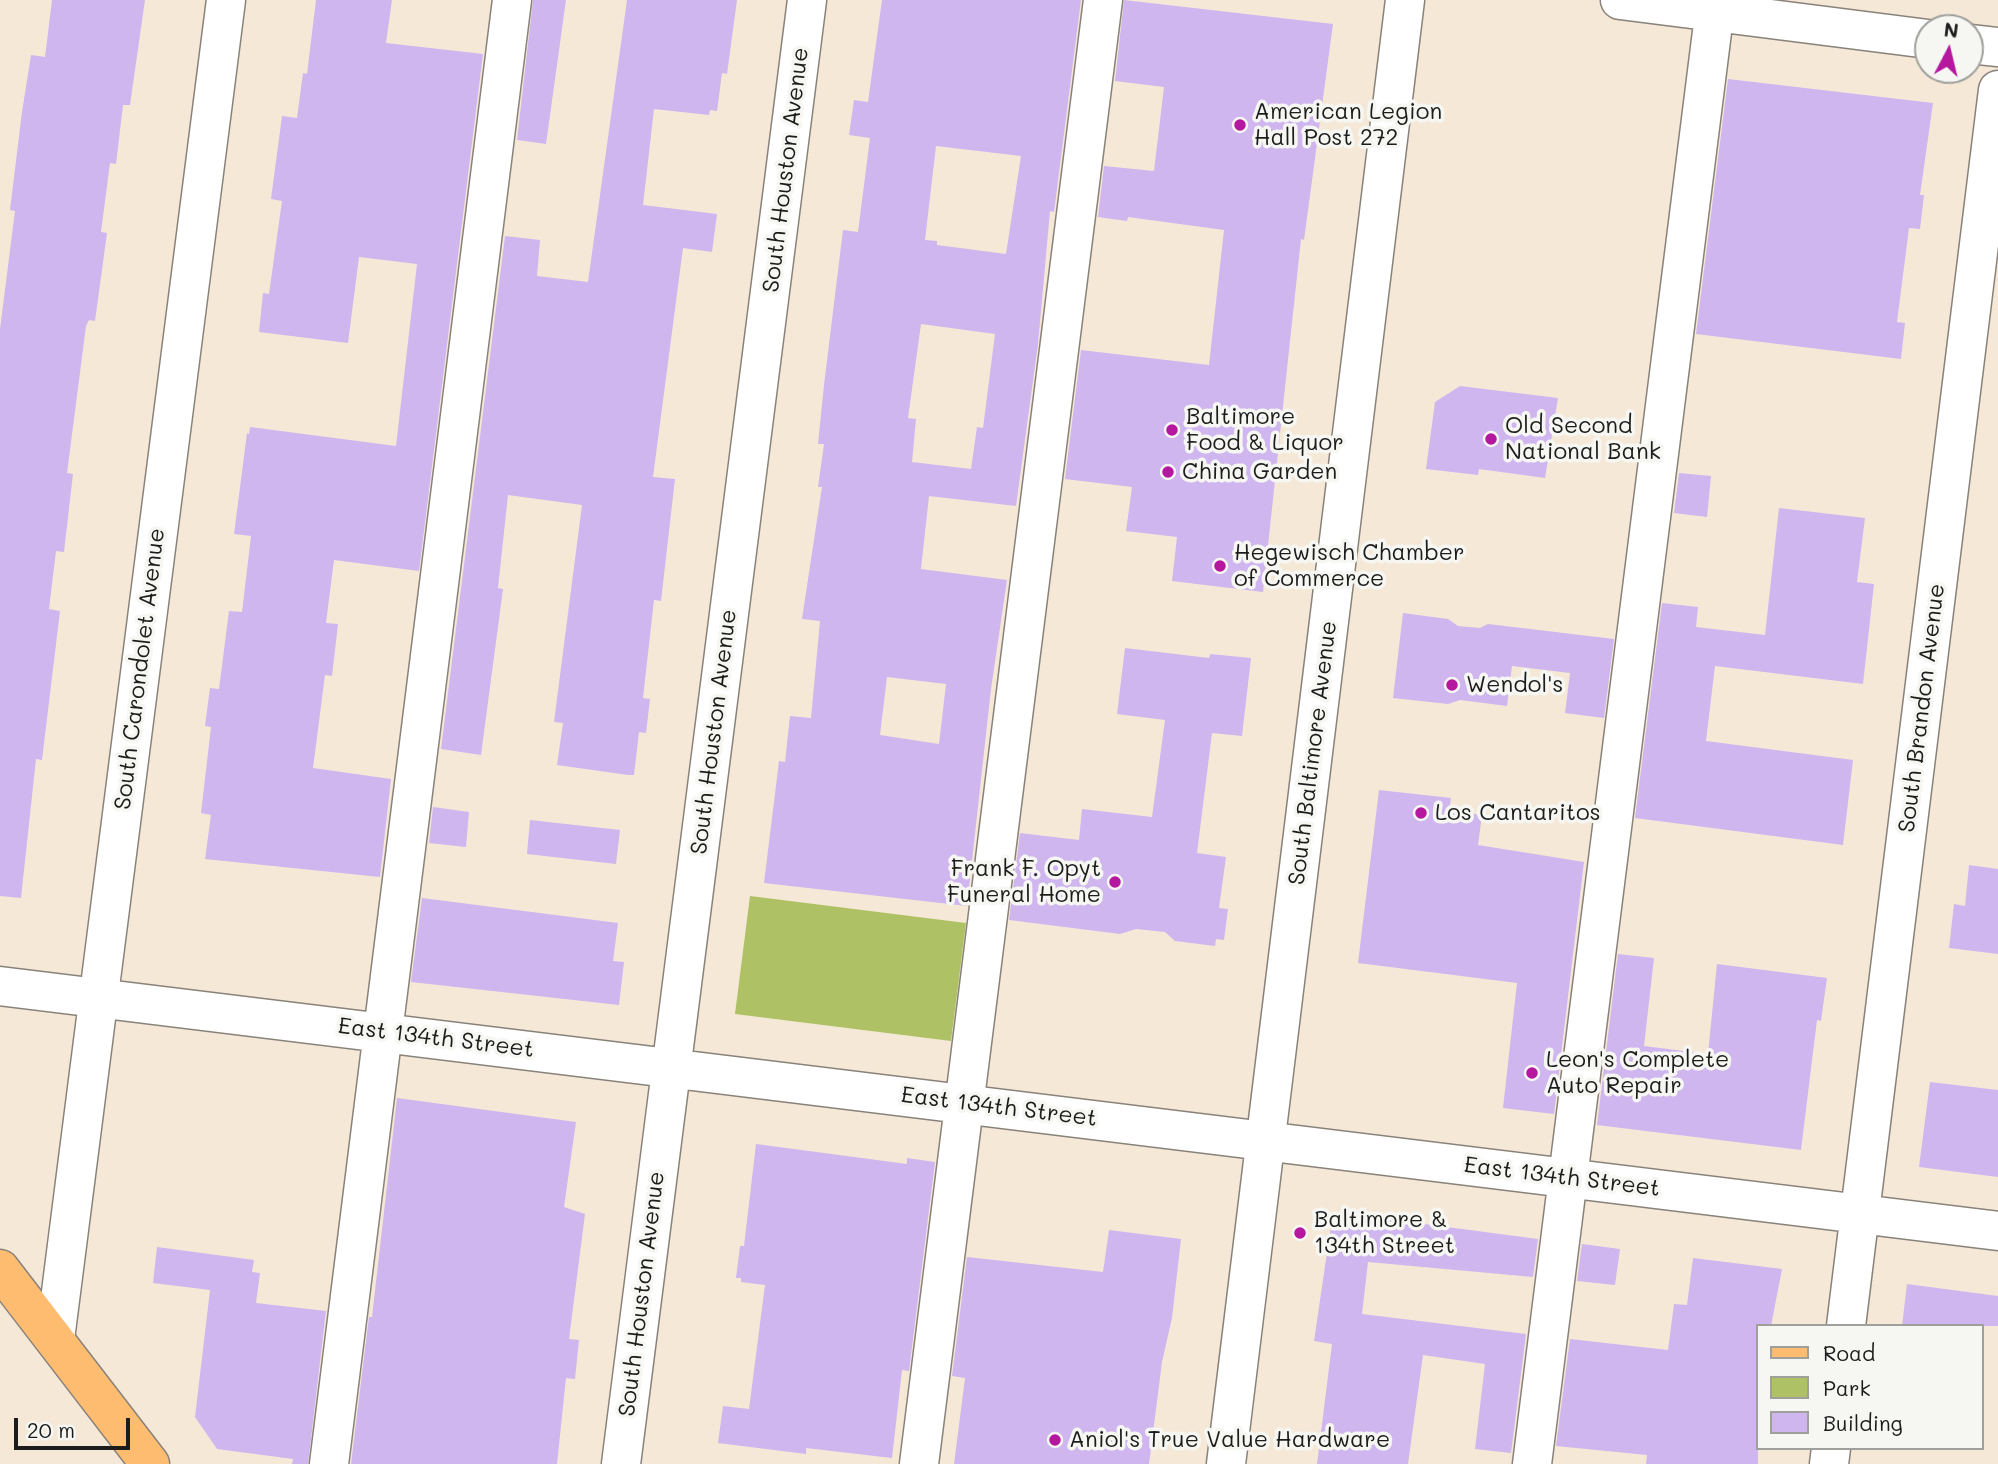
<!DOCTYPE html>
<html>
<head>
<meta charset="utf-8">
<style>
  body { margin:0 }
  #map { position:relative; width:1998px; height:1464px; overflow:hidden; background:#f5e8d7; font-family:Mali,sans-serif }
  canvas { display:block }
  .legend { position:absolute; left:1756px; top:1324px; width:228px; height:126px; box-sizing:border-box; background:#f6f6f2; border:2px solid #9f9f9c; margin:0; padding:9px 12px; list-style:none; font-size:21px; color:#1c1c1c }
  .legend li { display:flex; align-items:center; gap:14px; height:35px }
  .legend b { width:35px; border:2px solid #9f9f9c }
  .north { position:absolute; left:1914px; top:14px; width:70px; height:70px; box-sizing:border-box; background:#f6f6f2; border:2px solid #9f9f9c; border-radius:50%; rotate:7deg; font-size:19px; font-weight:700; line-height:28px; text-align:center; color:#1c1c1c }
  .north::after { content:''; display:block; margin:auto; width:24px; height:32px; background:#b5179e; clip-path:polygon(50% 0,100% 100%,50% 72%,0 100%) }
  .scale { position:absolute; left:14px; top:1418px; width:116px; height:32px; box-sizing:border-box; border:4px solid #1c1c1c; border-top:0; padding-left:9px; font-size:21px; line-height:24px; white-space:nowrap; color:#1c1c1c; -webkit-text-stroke:5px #f6f6f2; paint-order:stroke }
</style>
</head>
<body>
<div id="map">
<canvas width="1998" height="1464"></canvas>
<ul class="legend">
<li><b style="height:9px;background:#febc71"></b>Road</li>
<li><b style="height:19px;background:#aec164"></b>Park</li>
<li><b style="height:19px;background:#cfb6ef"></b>Building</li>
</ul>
<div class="north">N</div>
<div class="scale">20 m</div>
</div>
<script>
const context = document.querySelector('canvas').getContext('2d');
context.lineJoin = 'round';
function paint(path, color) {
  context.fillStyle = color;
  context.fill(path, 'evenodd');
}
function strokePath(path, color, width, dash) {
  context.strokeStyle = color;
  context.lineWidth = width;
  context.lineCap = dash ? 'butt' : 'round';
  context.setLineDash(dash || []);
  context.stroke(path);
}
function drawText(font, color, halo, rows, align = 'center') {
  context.font = font + ' Mali,sans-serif';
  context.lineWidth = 7;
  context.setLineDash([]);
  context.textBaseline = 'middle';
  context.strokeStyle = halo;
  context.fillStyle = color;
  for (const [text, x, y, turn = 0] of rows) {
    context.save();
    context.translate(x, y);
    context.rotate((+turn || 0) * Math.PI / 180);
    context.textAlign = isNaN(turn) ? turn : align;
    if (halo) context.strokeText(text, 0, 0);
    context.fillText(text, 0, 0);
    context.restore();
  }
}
paint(new Path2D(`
  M 750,896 L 966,923 L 951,1041 L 735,1014 Z`), '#aec164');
paint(new Path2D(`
  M 52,0 L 145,0 L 130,105 L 123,105 L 116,164 L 110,163 L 101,232 L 107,233 L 95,321 L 89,320 L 86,326 L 67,473 L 73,474 L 64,552 L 56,551 L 49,609 L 60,611 L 42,760 L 36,759 L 21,898 L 0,896 L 0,329 L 15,211 L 10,210 L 22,112 L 31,55 L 45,57 Z
  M 316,0 L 392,0 L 386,43 L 483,54 L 419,571 L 334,560 L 326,623 L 338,624 L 332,676 L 325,675 L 313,768 L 391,779 L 380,877 L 205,859 L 211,815 L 201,813 L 211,727 L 205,726 L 210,688 L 219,689 L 229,611 L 242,612 L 251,536 L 234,534 L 247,433 L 249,434 L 250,427 L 396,446 L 417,264 L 359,257 L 348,343 L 259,332 L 263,293 L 269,294 L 282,201 L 271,199 L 282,116 L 297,118 L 303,73 L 307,74 Z
  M 533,0 L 566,0 L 546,144 L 517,140 Z
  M 627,0 L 737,0 L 727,74 L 722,73 L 717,111 L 710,110 L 709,115 L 654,109 L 643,205 L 717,214 L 712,252 L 683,248 L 653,477 L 675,479 L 661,601 L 654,600 L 646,671 L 643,698 L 650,699 L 646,733 L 639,732 L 634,775 L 628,775 L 557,765 L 563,723 L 554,722 L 582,505 L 508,495 L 498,588 L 503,589 L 481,755 L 441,749 L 505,236 L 540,240 L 537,276 L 588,282 Z
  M 882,0 L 1081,0 L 1054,212 L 1050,211 L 1038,344 L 1016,506 L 929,496 L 921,569 L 1007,580 L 991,689 L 967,906 L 764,883 L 779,761 L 785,762 L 790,716 L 811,718 L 820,621 L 802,619 L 822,487 L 818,487 L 824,444 L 818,444 L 824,385 L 843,230 L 858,232 L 870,138 L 849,135 L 854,100 L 868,102 ZM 936,146 L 1021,156 L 1006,254 L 937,245 L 937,241 L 925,240 ZM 921,324 L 995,334 L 983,428 L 977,427 L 971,469 L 912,462 L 916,419 L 908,418 ZM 887,677 L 946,684 L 939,744 L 880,735 Z
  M 1124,0 L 1333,24 L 1304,240 L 1301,239 L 1263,592 L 1172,581 L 1177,537 L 1126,531 L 1132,487 L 1065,479 L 1081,350 L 1209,365 L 1224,230 L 1128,217 L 1127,221 L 1098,217 L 1104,166 L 1154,171 L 1164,87 L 1115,81 Z
  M 1728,79 L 1933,103 L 1920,195 L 1924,195 L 1920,229 L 1909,228 L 1897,322 L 1905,323 L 1901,359 L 1696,334 Z
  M 1460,386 L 1558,398 L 1545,478 L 1479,469 L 1478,475 L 1426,469 L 1435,402 Z
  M 1679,473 L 1711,476 L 1707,517 L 1674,513 Z
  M 1779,508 L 1865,518 L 1857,582 L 1874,584 L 1863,684 L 1715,666 L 1706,741 L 1853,760 L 1843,845 L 1635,818 L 1662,603 L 1698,607 L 1696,627 L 1765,635 Z
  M 1403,613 L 1448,619 L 1458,626 L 1480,628 L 1488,624 L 1614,639 L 1604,718 L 1565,713 L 1570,673 L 1512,666 L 1507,706 L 1460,700 L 1448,704 L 1393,698 Z
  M 1125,648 L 1209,658 L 1210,654 L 1251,658 L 1242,736 L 1212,733 L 1197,853 L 1226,857 L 1219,908 L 1228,909 L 1224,940 L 1216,939 L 1215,946 L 1175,941 L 1165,932 L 1136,929 L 1120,934 L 1009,920 L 1020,833 L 1079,840 L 1082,809 L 1152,817 L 1165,720 L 1117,714 Z
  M 1379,790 L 1451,798 L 1449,811 L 1482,815 L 1478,845 L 1584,862 L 1554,1114 L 1503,1108 L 1517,983 L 1358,963 Z
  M 433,807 L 469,812 L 466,847 L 429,843 Z
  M 530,820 L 620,830 L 616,864 L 527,854 Z
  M 1969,865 L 1998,869 L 1998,954 L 1949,948 L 1954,904 L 1965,906 Z
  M 422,898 L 618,923 L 613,961 L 624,962 L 619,1005 L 411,982 Z
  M 1618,954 L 1654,958 L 1644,1046 L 1708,1054 L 1717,964 L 1827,978 L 1821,1021 L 1817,1020 L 1801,1150 L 1597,1125 Z
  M 1930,1082 L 1998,1090 L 1998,1177 L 1919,1167 Z
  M 397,1098 L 576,1122 L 564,1207 L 585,1214 L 569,1339 L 579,1340 L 575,1379 L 566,1378 L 557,1464 L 351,1464 L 369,1317 L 372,1317 Z
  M 756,1144 L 907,1164 L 907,1158 L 935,1162 L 909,1371 L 902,1370 L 892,1458 L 806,1448 L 806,1454 L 718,1443 L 723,1406 L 749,1409 L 765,1285 L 741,1282 L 741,1278 L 736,1278 L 740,1246 L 744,1246 Z
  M 1333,1212 L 1538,1239 L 1533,1277 L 1368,1262 L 1362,1314 L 1526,1334 L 1511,1453 L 1475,1449 L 1485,1364 L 1423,1355 L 1408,1464 L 1317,1464 L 1332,1344 L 1314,1341 Z
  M 1109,1230 L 1181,1239 L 1172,1318 L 1162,1362 L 1149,1464 L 954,1464 L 965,1378 L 952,1376 L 967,1257 L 1103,1272 Z
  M 1582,1244 L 1620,1249 L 1615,1285 L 1577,1281 Z
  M 157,1247 L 254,1260 L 252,1272 L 260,1273 L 256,1303 L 326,1311 L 308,1464 L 292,1464 L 293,1459 L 217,1449 L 195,1417 L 210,1290 L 153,1283 Z
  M 1693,1258 L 1782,1269 L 1771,1326 L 1758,1326 L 1758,1464 L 1646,1464 L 1647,1455 L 1556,1446 L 1570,1339 L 1668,1350 L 1674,1304 L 1687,1305 Z
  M 1907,1284 L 1998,1296 L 1998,1326 L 1902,1326 Z`), '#cfb6ef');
const minor = new Path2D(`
  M 1620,0 L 1928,39
  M 1970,44 L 1998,47
  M 0,986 L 1998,1231
  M 1846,1326 L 1998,90
  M 55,1339 L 226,0
  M 329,1464 L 512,0
  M 621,1464 L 807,0
  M 919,1464 L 1103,0
  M 1226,1464 L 1405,0
  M 1532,1464 L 1716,0
  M 1829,1464 L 1831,1448`);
const major = new Path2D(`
  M 0,1269 L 150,1464`);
strokePath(minor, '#88827a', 41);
strokePath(major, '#88827a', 41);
strokePath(minor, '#fff', 38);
strokePath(major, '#febc71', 38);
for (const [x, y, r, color] of [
  [1240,125,7,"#b5179e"],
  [1172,430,7,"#b5179e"],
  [1491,439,7,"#b5179e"],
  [1168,472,7,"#b5179e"],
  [1220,566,7,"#b5179e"],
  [1452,685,7,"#b5179e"],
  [1421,813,7,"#b5179e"],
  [1115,882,7,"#b5179e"],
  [1532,1073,7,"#b5179e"],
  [1300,1233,7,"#b5179e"],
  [1055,1440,7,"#b5179e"]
]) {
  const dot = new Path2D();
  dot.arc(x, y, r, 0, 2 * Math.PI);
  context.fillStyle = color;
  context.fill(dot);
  strokePath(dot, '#f6f6f2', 2.5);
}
drawText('23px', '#1c1c1c', '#f6f6f2', [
  ["American Legion",1254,112],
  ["Hall Post 272",1254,138],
  ["Baltimore",1186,417],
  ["Food & Liquor",1186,443],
  ["Old Second",1505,426],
  ["National Bank",1505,452],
  ["China Garden",1182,472],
  ["Hegewisch Chamber",1234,553],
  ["of Commerce",1234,579],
  ["Wendol's",1466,685],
  ["Los Cantaritos",1435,813],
  ["Frank F. Opyt",1101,869,"right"],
  ["Funeral Home",1101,895,"right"],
  ["Leon's Complete",1546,1060],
  ["Auto Repair",1546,1086],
  ["Baltimore &",1314,1220],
  ["134th Street",1314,1246],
  ["Aniol's True Value Hardware",1069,1440]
], 'left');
drawText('23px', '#1c1c1c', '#f6f6f2', [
  ["South Houston Avenue",786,170,-83],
  ["South Carondolet Avenue",140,669,-83],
  ["South Brandon Avenue",1922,708,-83],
  ["South Houston Avenue",714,732,-83],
  ["South Baltimore Avenue",1313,753,-83],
  ["East 134th Street",436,1038,7],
  ["East 134th Street",999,1107,7],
  ["East 134th Street",1562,1177,7],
  ["South Houston Avenue",642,1294,-83]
]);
</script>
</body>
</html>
